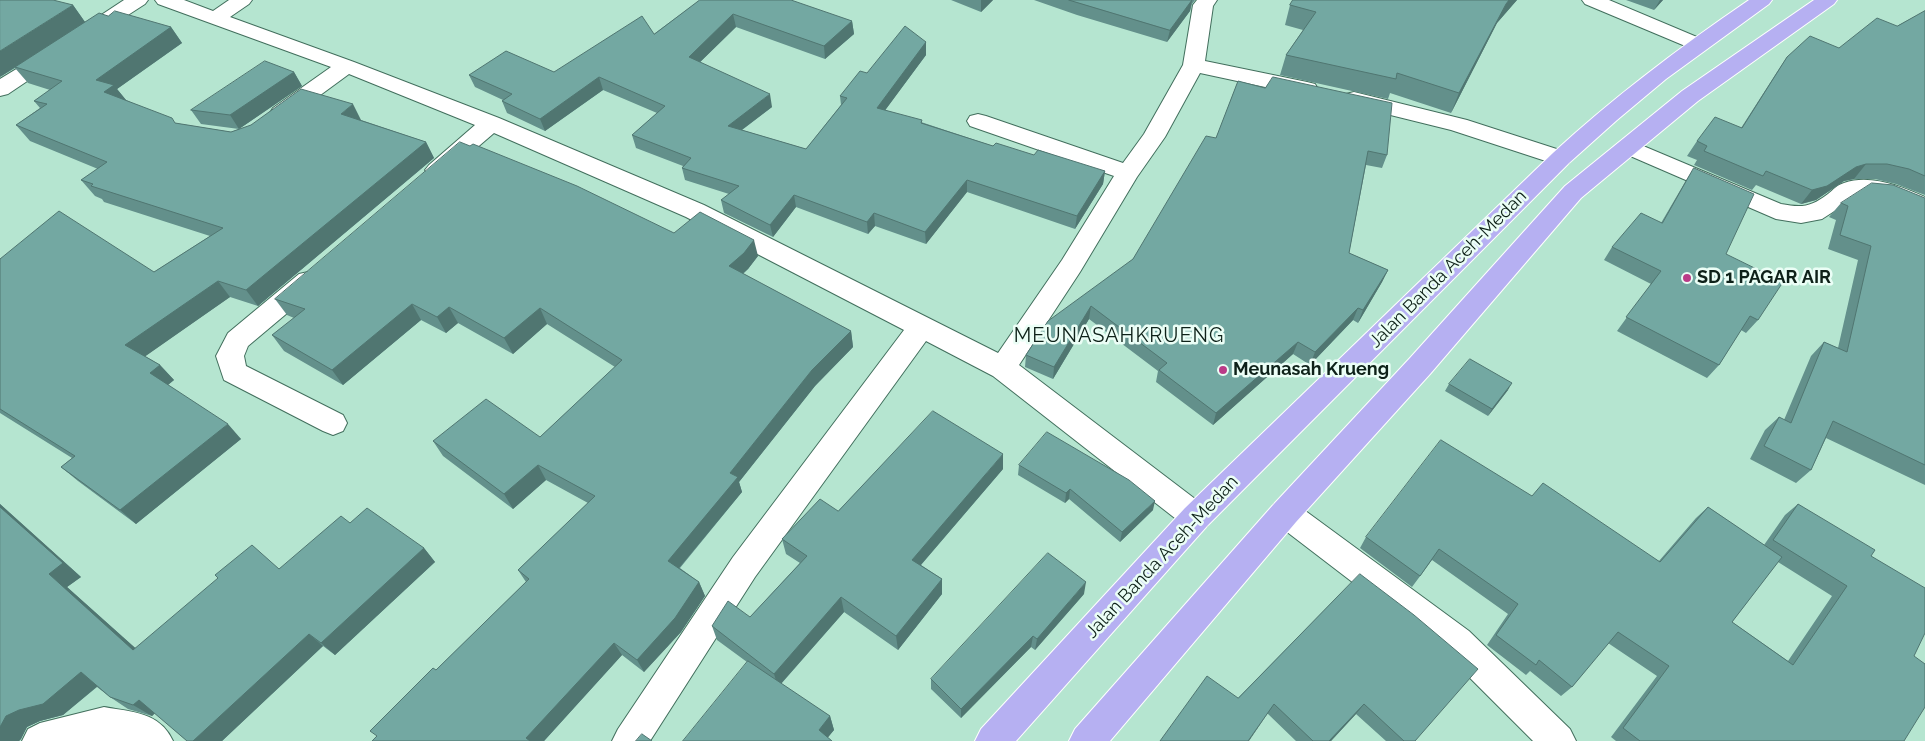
<!DOCTYPE html>
<html>
<head>
<meta charset="utf-8">
<style>
  body { margin:0 }
  canvas { display:block; background:#b5e5d0 }
</style>
</head>
<body>
<canvas width="1925" height="741"></canvas>
<script>
const context = document.querySelector('canvas').getContext('2d');
context.lineJoin = 'round';
function strokePath(path, color, width, dash) {
  context.strokeStyle = color;
  context.lineWidth = width;
  context.lineCap = dash ? 'butt' : 'round';
  context.setLineDash(dash || []);
  context.stroke(path);
}
function paint(path, color) {
  context.fillStyle = color;
  context.fill(path, 'evenodd');
}
function drawText(font, color, halo, rows, align = 'center') {
  context.font = font + ' Raleway,sans-serif';
  context.lineWidth = 5;
  context.setLineDash([]);
  context.textBaseline = 'middle';
  context.strokeStyle = halo;
  context.fillStyle = color;
  for (const [text, x, y, turn = 0] of rows) {
    context.save();
    context.translate(x, y);
    context.rotate((+turn || 0) * Math.PI / 180);
    context.textAlign = isNaN(turn) ? turn : align;
    if (halo) context.strokeText(text, 0, 0);
    context.fillText(text, 0, 0);
    context.restore();
  }
}
const minor = new Path2D(`
  M 124,0 L 148,0 L 145,4 L 94,37 L 87,39 L 80,37 L 77,33 L 80,29 Z
  M 155,0 L 184,0 L 213,11 L 229,0 L 252,0 L 249,4 L 230,17 L 354,62 L 499,118 L 704,205 L 998,353 L 1062,260 L 1114,176 L 970,126 L 967,121 L 970,116 L 978,114 L 986,116 L 1123,163 L 1144,134 L 1183,65 L 1193,5 L 1197,0 L 1217,0 L 1213,6 L 1205,61 L 1307,82 L 1315,84 L 1318,89 L 1315,94 L 1307,96 L 1200,73 L 1165,137 L 1137,177 L 1080,272 L 1019,365 L 1207,508 L 1211,517 L 1207,526 L 1196,530 L 1185,526 L 993,376 L 926,341 L 755,577 L 650,741 L 612,741 L 618,729 L 733,557 L 904,330 L 686,217 L 494,133 L 445,175 L 437,178 L 429,175 L 425,170 L 429,165 L 475,125 L 349,74 L 289,118 L 281,120 L 273,118 L 270,113 L 273,108 L 331,67 L 158,4 Z
  M 1582,0 L 1609,0 L 1704,40 L 1707,44 L 1704,48 L 1697,50 L 1690,48 L 1585,4 Z
  M 53,49 L 60,51 L 63,55 L 60,59 L 8,94 L 0,96 L 0,79 L 46,51 Z
  M 1354,92 L 1467,120 L 1569,153 L 1573,158 L 1569,163 L 1561,166 L 1451,130 L 1346,104 L 1343,99 L 1346,94 Z
  M 1629,140 L 1781,204 C 1802,208 1811,207 1828,194 C 1833,190 1837,185 1844,183 C 1870,174 1900,186 1925,197 L 1925,215 L 1881,198 L 1859,195 L 1822,219 L 1801,223 L 1776,219 L 1621,152 L 1618,147 L 1621,142 Z
  M 308,272 L 317,274 L 321,281 L 317,288 L 248,346 L 244,356 L 246,366 L 343,415 L 347,423 L 343,431 L 333,435 L 323,431 L 224,380 L 216,356 L 228,333 L 299,274 Z
  M 1285,500 L 1296,504 L 1469,631 L 1570,729 L 1576,741 L 1533,741 L 1445,653 L 1274,522 L 1270,513 L 1274,504 Z
  M 104,707 C 132,712 160,712 173,741 L 22,741 L 28,729 L 40,723 Z`);
const trunk = new Path2D(`
  M 1749,0 L 1772,0 L 1769,4 L 1666,79 L 1617,120 L 1569,163 L 1207,526 L 1016,741 L 975,741 L 981,729 L 1185,508 L 1553,153 C 1614,97 1680,47 1749,0 Z
  M 1814,0 L 1837,0 L 1834,4 L 1698,101 L 1581,198 L 1430,374 L 1296,522 L 1110,741 L 1069,741 L 1075,729 L 1274,504 L 1410,358 L 1565,186 L 1682,91 Z`);
strokePath(minor, '#426f5d', 2);
strokePath(trunk, '#fff', 2);
paint(minor, '#fff');
paint(trunk, '#b6b0f2');
paint(new Path2D(`
  M 700,0 L 852,21 L 854,34 L 825,59 L 736,27 L 700,62 L 772,107 L 742,130 L 806,149 L 841,105 L 840,96 L 867,73 L 926,42 L 926,55 L 885,110 L 993,146 L 1105,171 L 1103,184 L 1075,229 L 967,192 L 926,244 L 875,226 L 868,234 L 796,207 L 773,237 L 724,213 L 721,200 L 729,194 L 685,180 L 682,168 L 683,166 L 636,148 L 632,135 L 657,113 L 603,90 L 545,131 L 507,113 L 502,101 L 503,100 L 475,87 L 469,75 L 554,72 L 654,34 Z
  M 951,0 L 993,0 L 981,12 Z
  M 1034,0 L 1195,0 L 1192,4 L 1190,11 L 1167,42 L 1077,15 Z
  M 1293,0 L 1517,0 L 1497,23 L 1451,113 L 1390,93 L 1388,99 L 1280,75 L 1286,55 L 1303,30 L 1285,25 L 1290,5 Z
  M 1626,0 L 1663,0 L 1654,10 Z
  M 73,5 L 85,22 L 108,16 L 171,27 L 182,43 L 117,89 L 126,100 L 175,123 L 231,132 L 239,129 L 201,124 L 191,110 L 294,72 L 302,86 L 239,129 L 361,120 L 426,142 L 434,158 L 258,306 L 230,297 L 145,356 L 160,365 L 174,380 L 168,385 L 241,439 L 136,524 L 78,481 L 61,467 L 72,458 L 0,413 L 0,259 L 154,272 L 210,236 L 104,202 L 102,199 L 95,196 L 81,180 L 98,169 L 30,141 L 16,125 L 40,108 L 34,101 L 50,90 L 28,83 L 15,68 L 0,77 Z
  M 1925,11 L 1925,195 L 1896,184 L 1875,179 L 1854,179 L 1844,181 L 1816,200 L 1801,204 L 1756,185 L 1752,190 L 1694,165 L 1697,160 L 1687,156 L 1697,141 L 1741,128 L 1777,72 L 1787,57 L 1839,48 L 1897,26 Z
  M 1238,81 L 1387,155 L 1382,168 L 1366,165 L 1349,253 L 1388,270 L 1382,282 L 1358,323 L 1353,320 L 1310,365 L 1293,354 L 1213,425 L 1156,382 L 1158,371 L 1089,319 L 1053,379 L 1025,367 L 1026,355 L 1133,259 L 1216,138 Z
  M 1694,168 L 1726,254 L 1758,320 L 1746,333 L 1741,330 L 1719,365 L 1707,378 L 1617,331 L 1651,284 L 1604,260 L 1612,247 L 1661,223 L 1685,182 Z
  M 1925,198 L 1925,485 L 1826,438 L 1811,470 L 1796,483 L 1750,459 L 1765,430 L 1779,417 L 1784,420 L 1811,356 L 1824,342 L 1838,348 L 1858,260 L 1828,249 L 1836,220 L 1829,217 L 1841,203 Z
  M 674,233 L 758,256 L 748,269 L 743,274 L 851,331 L 853,347 L 815,386 L 739,482 L 742,492 L 680,568 L 699,582 L 705,596 L 681,632 L 644,672 L 622,655 L 544,741 L 372,741 L 436,670 L 526,582 L 518,570 L 588,503 L 546,480 L 513,509 L 443,456 L 433,441 L 540,437 L 615,367 L 547,324 L 513,354 L 458,323 L 446,333 L 421,320 L 343,385 L 284,351 L 272,335 L 294,318 L 287,315 L 275,299 Z
  M 1449,384 L 1508,390 L 1488,416 L 1445,391 Z
  M 1019,465 L 1153,510 L 1120,542 L 1069,499 L 1065,503 L 1018,475 Z
  M 1003,469 L 921,565 L 942,579 L 942,594 L 898,650 L 844,612 L 781,684 L 830,716 L 834,730 L 828,737 L 747,662 L 717,640 L 712,626 L 750,617 L 800,563 L 786,554 L 782,539 L 838,511 Z
  M 1532,496 L 1659,561 L 1696,518 L 1708,507 L 1764,545 L 1785,515 L 1798,504 L 1871,556 L 1914,656 L 1904,741 L 1616,741 L 1611,737 L 1657,676 L 1608,643 L 1572,687 L 1561,696 L 1530,671 L 1526,675 L 1487,645 L 1508,614 L 1432,560 L 1412,587 L 1360,548 L 1366,537 ZM 1778,562 L 1832,596 L 1788,661 L 1732,622 Z
  M 0,504 L 81,577 L 67,587 L 135,648 L 279,569 L 350,523 L 424,548 L 435,562 L 335,655 L 323,646 L 222,741 L 187,741 L 155,713 L 152,716 L 128,709 L 110,697 L 97,687 L 63,715 L 40,721 L 27,727 L 21,739 L 19,741 L 0,741 Z
  M 1360,574 L 1415,741 L 1386,741 L 1356,714 L 1331,741 L 1296,741 L 1268,714 L 1238,698 Z
  M 1084,594 L 1035,650 L 1031,647 L 961,718 L 931,689 L 931,679 Z`), '#63908b');
paint(new Path2D(`
  M 981,0 L 993,0 L 981,12 Z
  M 1192,0 L 1190,11 L 1167,42 L 1170,30 Z
  M 1509,0 L 1517,0 L 1497,23 L 1451,113 L 1459,93 L 1506,4 Z
  M 1660,0 L 1663,0 L 1654,10 Z
  M 73,5 L 85,22 L 0,77 L 0,51 Z
  M 733,14 L 736,27 L 692,70 L 689,57 Z
  M 852,21 L 854,34 L 825,59 L 824,46 Z
  M 171,27 L 182,43 L 117,89 L 126,100 L 116,108 L 96,80 Z
  M 926,42 L 926,55 L 878,120 L 877,108 Z
  M 294,72 L 302,86 L 239,129 L 230,115 Z
  M 599,77 L 603,90 L 545,131 L 540,119 Z
  M 770,94 L 772,107 L 731,138 L 728,126 Z
  M 353,104 L 361,120 L 349,130 L 341,114 Z
  M 426,142 L 434,158 L 258,306 L 246,290 Z
  M 1866,164 L 1854,179 L 1844,181 L 1816,200 L 1801,204 L 1812,190 L 1856,167 Z
  M 1105,171 L 1103,184 L 1075,229 L 1077,216 Z
  M 967,180 L 967,192 L 926,244 L 925,232 Z
  M 794,195 L 796,207 L 773,237 L 770,225 Z
  M 874,213 L 875,226 L 868,234 L 867,222 Z
  M 754,240 L 758,256 L 748,269 L 732,282 L 729,266 Z
  M 1388,270 L 1382,282 L 1358,323 L 1363,310 Z
  M 218,281 L 230,297 L 140,360 L 125,345 Z
  M 412,304 L 421,320 L 343,385 L 332,370 Z
  M 1091,306 L 1089,319 L 1053,379 L 1054,367 Z
  M 449,307 L 458,323 L 446,333 L 437,317 Z
  M 540,308 L 547,324 L 513,354 L 504,338 Z
  M 1358,308 L 1353,320 L 1310,365 L 1315,352 Z
  M 851,331 L 853,347 L 815,386 L 739,482 L 742,492 L 674,574 L 668,561 L 730,473 L 812,370 Z
  M 1298,342 L 1293,354 L 1213,425 L 1216,413 Z
  M 160,365 L 174,380 L 164,388 L 150,373 Z
  M 1512,383 L 1508,390 L 1488,416 L 1492,409 Z
  M 228,424 L 241,439 L 136,524 L 120,510 Z
  M 1003,454 L 1003,469 L 913,574 L 912,560 Z
  M 538,465 L 546,480 L 513,509 L 504,494 Z
  M 1070,489 L 1069,499 L 1065,503 L 1066,493 Z
  M 1155,501 L 1153,510 L 1120,542 L 1122,532 Z
  M 0,504 L 81,577 L 67,587 L 151,662 L 133,650 L 49,574 L 0,507 Z
  M 424,548 L 435,562 L 335,655 L 321,643 Z
  M 942,579 L 942,594 L 898,650 L 896,636 Z
  M 699,582 L 705,596 L 681,632 L 644,672 L 637,660 Z
  M 1086,582 L 1084,594 L 1035,650 L 1037,639 Z
  M 841,597 L 844,612 L 778,687 L 774,674 Z
  M 309,634 L 323,646 L 222,741 L 193,741 Z
  M 1033,636 L 1031,647 L 961,718 L 961,709 Z
  M 614,643 L 622,655 L 544,741 L 528,741 L 526,738 Z
  M 81,672 L 100,684 L 63,715 L 40,721 L 27,727 L 21,739 L 19,741 L 0,741 L 0,727 L 6,716 Z
  M 139,700 L 157,711 L 152,716 L 133,705 Z
  M 1274,704 L 1249,741 L 1248,741 Z
  M 1364,704 L 1356,714 L 1331,741 L 1329,741 Z
  M 830,716 L 834,730 L 825,741 L 819,730 Z`), '#507671');
const building = new Path2D(`
  M 0,0 L 53,0 L 73,5 L 0,51 Z
  M 700,0 L 791,0 L 852,21 L 824,46 L 733,14 L 689,57 L 770,94 L 728,126 L 806,149 L 847,98 L 840,96 L 860,71 L 867,73 L 905,26 L 926,42 L 877,108 L 922,120 L 921,123 L 993,146 L 996,143 L 1034,155 L 1038,150 L 1105,171 L 1077,216 L 967,180 L 925,232 L 874,213 L 867,222 L 794,195 L 770,225 L 721,200 L 739,186 L 682,168 L 691,158 L 632,135 L 665,106 L 599,77 L 540,119 L 502,101 L 512,94 L 469,75 L 506,51 L 554,72 L 642,16 L 654,34 Z
  M 1069,0 L 1192,0 L 1170,30 Z
  M 1293,0 L 1509,0 L 1506,4 L 1459,93 L 1397,73 L 1396,79 L 1286,55 L 1316,12 L 1290,5 Z
  M 115,11 L 171,27 L 96,80 L 114,85 L 104,92 L 172,118 L 175,123 L 231,132 L 251,125 L 301,89 L 353,104 L 341,114 L 426,142 L 246,290 L 218,281 L 125,345 L 160,365 L 150,373 L 228,424 L 120,510 L 61,467 L 75,456 L 0,409 L 0,259 L 59,211 L 154,272 L 223,228 L 91,186 L 93,184 L 81,180 L 107,162 L 16,125 L 47,104 L 34,101 L 62,81 L 15,67 L 99,13 L 108,16 Z
  M 1925,11 L 1925,176 L 1909,169 L 1887,164 L 1866,164 L 1856,167 L 1827,186 L 1812,190 L 1766,171 L 1763,176 L 1704,151 L 1707,146 L 1697,141 L 1715,117 L 1742,128 L 1787,57 L 1810,36 L 1839,48 L 1877,18 L 1897,26 Z
  M 265,61 L 294,72 L 230,115 L 191,110 Z
  M 1273,77 L 1392,103 L 1387,155 L 1368,151 L 1349,253 L 1388,270 L 1363,310 L 1358,308 L 1315,352 L 1298,342 L 1216,413 L 1159,370 L 1167,363 L 1091,306 L 1054,367 L 1026,355 L 1048,321 L 1133,259 L 1206,136 L 1216,138 L 1238,81 L 1265,88 Z
  M 460,142 L 470,146 L 473,144 L 577,186 L 674,233 L 700,212 L 754,240 L 744,253 L 729,266 L 851,331 L 812,370 L 730,473 L 738,477 L 668,561 L 699,582 L 675,618 L 637,660 L 614,643 L 526,738 L 530,741 L 372,741 L 377,736 L 370,731 L 433,668 L 436,670 L 529,579 L 518,570 L 595,496 L 538,465 L 504,494 L 433,441 L 486,399 L 540,437 L 622,360 L 540,308 L 504,338 L 449,307 L 437,317 L 412,304 L 332,370 L 272,335 L 305,309 L 275,299 Z
  M 1694,168 L 1754,194 L 1726,254 L 1783,282 L 1758,320 L 1750,316 L 1719,365 L 1626,317 L 1661,271 L 1612,247 L 1641,213 L 1662,223 Z
  M 1872,183 L 1893,185 L 1925,198 L 1925,465 L 1833,421 L 1811,470 L 1764,446 L 1779,417 L 1791,423 L 1824,342 L 1847,352 L 1871,246 L 1840,235 L 1848,206 L 1841,203 Z
  M 1470,359 L 1512,383 L 1492,409 L 1449,384 Z
  M 933,411 L 1003,454 L 912,560 L 942,579 L 896,636 L 841,597 L 774,674 L 712,626 L 728,601 L 750,617 L 807,556 L 782,539 L 820,499 L 838,511 Z
  M 1047,432 L 1129,480 L 1155,501 L 1122,532 L 1070,489 L 1066,493 L 1019,465 Z
  M 1441,440 L 1532,496 L 1543,483 L 1660,562 L 1708,507 L 1782,557 L 1732,622 L 1793,665 L 1847,586 L 1773,540 L 1798,504 L 1875,550 L 1871,556 L 1925,588 L 1925,633 L 1914,656 L 1925,664 L 1925,707 L 1904,741 L 1640,741 L 1623,728 L 1669,666 L 1618,632 L 1572,687 L 1539,660 L 1536,665 L 1496,635 L 1518,604 L 1439,549 L 1420,576 L 1366,537 Z
  M 0,507 L 63,563 L 49,574 L 133,650 L 218,578 L 215,575 L 252,545 L 279,569 L 341,516 L 350,523 L 367,508 L 424,548 L 321,643 L 309,634 L 193,741 L 187,741 L 139,700 L 133,705 L 110,697 L 81,672 L 43,704 L 19,710 L 6,716 L 0,727 Z
  M 1048,553 L 1086,582 L 1037,639 L 1033,636 L 961,709 L 931,679 Z
  M 1360,574 L 1414,615 L 1478,669 L 1415,741 L 1404,741 L 1364,704 L 1329,741 L 1313,741 L 1274,704 L 1248,741 L 1160,741 L 1207,676 L 1238,698 Z
  M 748,661 L 830,716 L 819,730 L 832,741 L 683,741 Z
  M 642,734 L 652,741 L 636,741 Z`);
paint(building, '#73a8a2');
strokePath(building, '#507671', 1);
for (const [x, y, r, color] of [
  [1687,278,5,"#ba3b88"],
  [1223,370,5,"#ba3b88"]
]) {
  const dot = new Path2D();
  dot.arc(x, y, r, 0, 2 * Math.PI);
  context.fillStyle = color;
  context.fill(dot);
  strokePath(dot, '#ebfef6', 2);
}
drawText('18px', '#0e2119', '#ebfef6', [
  ["Jalan Banda Aceh-Medan",1448,269,-45],
  ["Jalan Banda Aceh-Medan",1162,557,-47]
]);
drawText('bold 18px', '#0e2119', '#ebfef6', [
  ["SD 1 PAGAR AIR",1697,278],
  ["Meunasah Krueng",1233,370]
], 'left');
context.letterSpacing = '1px';
drawText('20px', '#0e2119', '#ebfef6', [
  ["MEUNASAHKRUENG",1119,336]
]);
context.letterSpacing = '0px';
</script>
</body>
</html>
